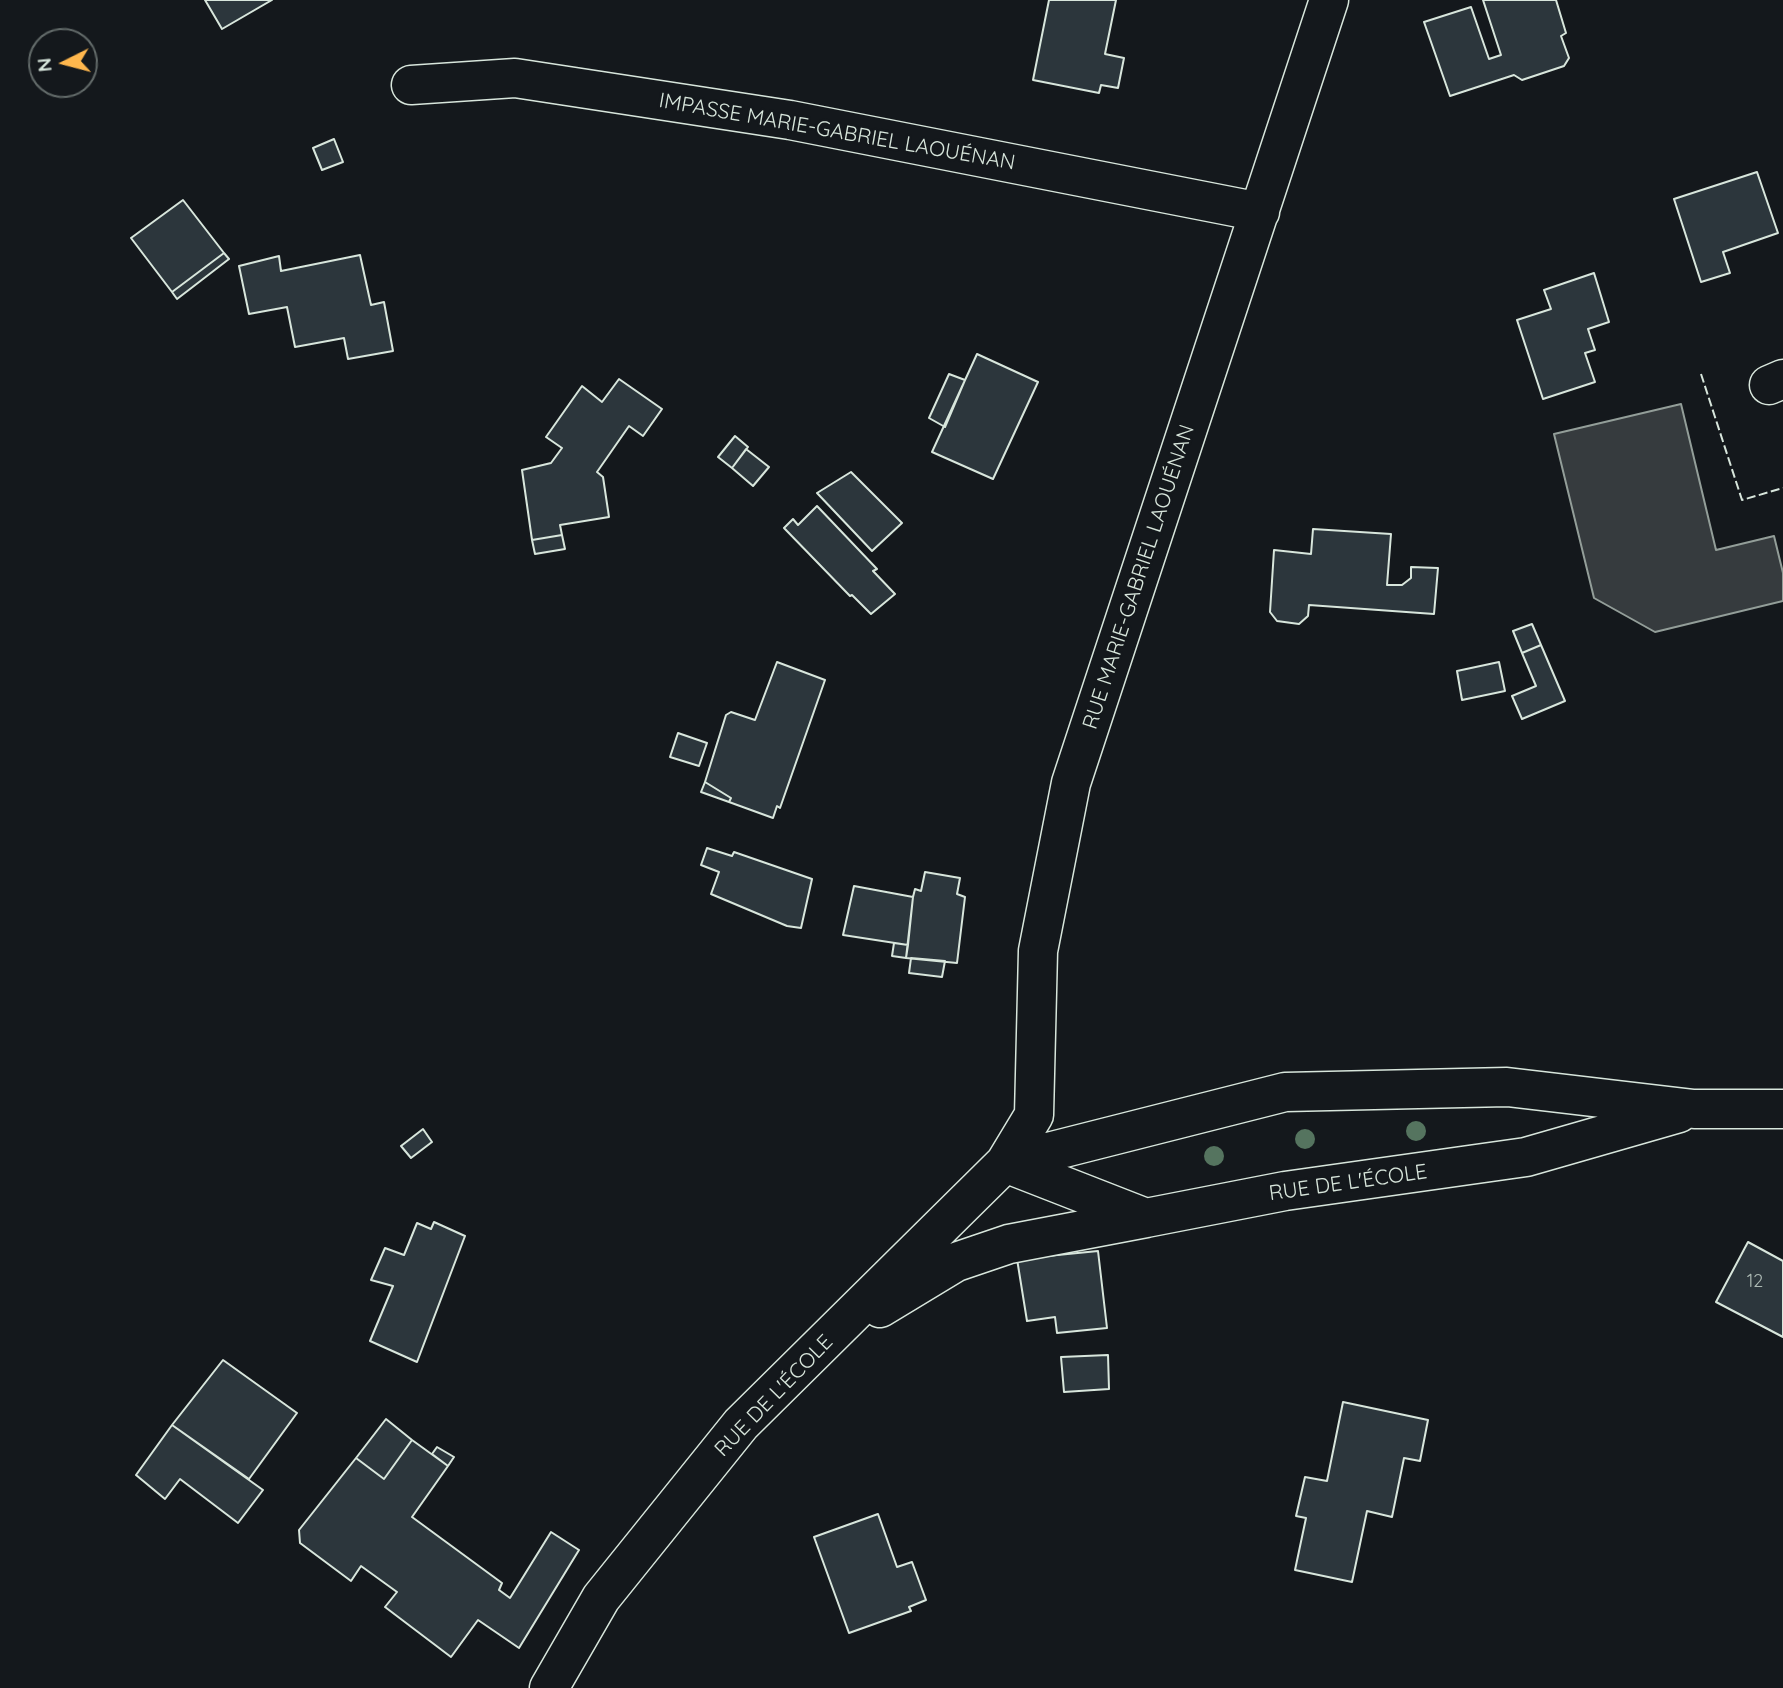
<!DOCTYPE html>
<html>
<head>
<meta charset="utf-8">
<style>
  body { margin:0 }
  #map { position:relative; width:1783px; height:1688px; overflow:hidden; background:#14181c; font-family:Quicksand,sans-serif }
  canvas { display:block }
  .north { position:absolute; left:28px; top:28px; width:70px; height:70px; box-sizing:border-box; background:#14181c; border:2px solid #626a69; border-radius:50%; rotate:264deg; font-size:19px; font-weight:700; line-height:28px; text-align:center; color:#d8e6dc }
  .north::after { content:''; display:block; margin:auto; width:24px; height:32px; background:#ffb74d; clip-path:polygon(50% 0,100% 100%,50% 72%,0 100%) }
</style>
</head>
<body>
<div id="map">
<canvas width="1783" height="1688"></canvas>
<div class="north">N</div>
</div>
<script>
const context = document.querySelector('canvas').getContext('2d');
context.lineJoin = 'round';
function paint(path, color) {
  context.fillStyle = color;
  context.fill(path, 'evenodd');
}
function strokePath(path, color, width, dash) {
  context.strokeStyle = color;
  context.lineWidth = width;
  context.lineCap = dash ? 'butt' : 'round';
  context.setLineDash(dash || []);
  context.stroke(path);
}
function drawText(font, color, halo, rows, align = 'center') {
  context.font = font + ' Quicksand,sans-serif';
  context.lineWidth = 5;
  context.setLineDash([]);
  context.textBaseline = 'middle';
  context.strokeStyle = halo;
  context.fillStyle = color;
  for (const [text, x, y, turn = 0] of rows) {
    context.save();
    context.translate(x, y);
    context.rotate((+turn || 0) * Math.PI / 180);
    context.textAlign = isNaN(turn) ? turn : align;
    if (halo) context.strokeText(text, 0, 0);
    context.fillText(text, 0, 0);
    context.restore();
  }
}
const water = new Path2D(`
  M 1681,404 L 1716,550 L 1774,536 L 1783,573 L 1783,601 L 1655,632 L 1594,598 L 1554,434 Z`);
paint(water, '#363b3e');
strokePath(water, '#939e99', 2);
const building = new Path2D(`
  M 205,0 L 272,0 L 222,29 Z
  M 1049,0 L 1116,0 L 1105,54 L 1124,58 L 1118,88 L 1101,85 L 1099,93 L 1033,80 Z
  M 1483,0 L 1556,0 L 1566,33 L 1561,36 L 1569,58 L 1564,66 L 1522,80 L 1514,75 L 1450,96 L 1424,22 L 1471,7 L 1489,59 L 1501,55 Z
  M 334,139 L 343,162 L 322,170 L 313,148 Z
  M 1757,172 L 1778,233 L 1723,252 L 1730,273 L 1701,282 L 1674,199 Z
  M 183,200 L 224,253 L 172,292 L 131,238 Z
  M 224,253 L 229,259 L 177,299 L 172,292 Z
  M 360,255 L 371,305 L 384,302 L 393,351 L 348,359 L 344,338 L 295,347 L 287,307 L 249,314 L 239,266 L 279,256 L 281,271 Z
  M 1594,273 L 1609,322 L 1588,329 L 1595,350 L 1585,353 L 1595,382 L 1543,399 L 1517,320 L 1551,309 L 1544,290 Z
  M 977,354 L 1038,382 L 993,479 L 932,452 Z
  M 949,374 L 965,380 L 945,427 L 929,418 Z
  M 619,379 L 662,409 L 643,436 L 629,426 L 597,472 L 603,477 L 609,517 L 560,525 L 562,535 L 532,540 L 522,470 L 551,463 L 562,448 L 546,437 L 582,386 L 602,402 Z
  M 735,436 L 748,447 L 732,468 L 718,457 Z
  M 746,449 L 769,467 L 753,486 L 732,468 Z
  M 851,472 L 902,523 L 872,551 L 817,493 Z
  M 817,506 L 877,569 L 873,571 L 895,594 L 871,614 L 852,595 L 850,596 L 784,528 L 793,519 L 798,525 Z
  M 1313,529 L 1391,534 L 1387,585 L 1402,585 L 1411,578 L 1411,567 L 1438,568 L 1434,614 L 1309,605 L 1308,616 L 1299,624 L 1277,621 L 1270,612 L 1274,550 L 1311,554 Z
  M 562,535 L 565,549 L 535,554 L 532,540 Z
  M 1532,624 L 1541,645 L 1522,653 L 1513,631 Z
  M 1541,645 L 1565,701 L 1522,719 L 1512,696 L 1536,686 L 1522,653 Z
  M 777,662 L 825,680 L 780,808 L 777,806 L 773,818 L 729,802 L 731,798 L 705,782 L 726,715 L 731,712 L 755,720 Z
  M 1499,662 L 1505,691 L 1462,700 L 1457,671 Z
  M 678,733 L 707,743 L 699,766 L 670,757 Z
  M 705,782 L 731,798 L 729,802 L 701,792 Z
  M 707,848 L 732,856 L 734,852 L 812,879 L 801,928 L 787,926 L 711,894 L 719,872 L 701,865 Z
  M 925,872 L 960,878 L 957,894 L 965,897 L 957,963 L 906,958 L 913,897 L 915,889 L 921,891 Z
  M 854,886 L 913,897 L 908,945 L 843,935 Z
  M 894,943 L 908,945 L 906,958 L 892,956 Z
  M 911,958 L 945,961 L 942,977 L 909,973 Z
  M 423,1129 L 432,1142 L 411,1158 L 401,1146 Z
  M 434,1222 L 465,1236 L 417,1362 L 370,1341 L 393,1286 L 371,1280 L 385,1248 L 404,1255 L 417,1223 L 431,1229 Z
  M 1748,1242 L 1783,1261 L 1783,1337 L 1716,1302 Z
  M 1098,1251 L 1107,1328 L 1057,1333 L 1055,1317 L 1027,1321 L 1017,1259 Z
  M 1108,1355 L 1109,1389 L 1064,1392 L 1061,1357 Z
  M 223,1360 L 297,1413 L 249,1479 L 172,1425 Z
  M 1343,1402 L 1428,1420 L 1420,1461 L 1404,1458 L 1392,1517 L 1367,1511 L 1352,1582 L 1295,1570 L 1306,1518 L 1296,1516 L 1305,1477 L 1327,1481 Z
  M 386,1419 L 412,1440 L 384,1479 L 356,1458 Z
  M 172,1425 L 263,1490 L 238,1523 L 180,1479 L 165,1499 L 136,1475 Z
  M 412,1440 L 448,1466 L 412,1517 L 502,1583 L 499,1590 L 510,1598 L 551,1532 L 579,1550 L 519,1648 L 478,1620 L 451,1657 L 385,1607 L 397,1592 L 361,1566 L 351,1581 L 300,1543 L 299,1530 L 356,1458 L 384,1479 Z
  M 437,1447 L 454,1457 L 448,1466 L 432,1454 Z
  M 878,1514 L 897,1567 L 912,1562 L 926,1600 L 909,1607 L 911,1611 L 849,1633 L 814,1537 Z`);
paint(building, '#2c363c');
strokePath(building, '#d8e6dc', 2);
const minor = new Path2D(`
  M 411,85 L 515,78 L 790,120 L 1260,212
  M 1769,385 L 1783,379
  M 1005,1163 L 1034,1115 L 1038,951 L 1071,783 L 1329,0
  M 1005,1163 L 1146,1218 L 1285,1191 L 1526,1157 L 1679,1113
  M 880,1308 L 956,1262 L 1009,1244 L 1146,1218
  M 549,1688 L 601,1598 L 741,1424 L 1005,1163 L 1285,1092 L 1507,1087 L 1694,1109 L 1783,1109`);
strokePath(minor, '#d8e6dc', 41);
strokePath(minor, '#14181c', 38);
strokePath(new Path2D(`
  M 1701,374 L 1742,500 L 1783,488`), '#d8e6dc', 2, [9, 3.5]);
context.fillStyle = '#55745f';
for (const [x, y] of [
  [1416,1131],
  [1305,1139],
  [1214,1156]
]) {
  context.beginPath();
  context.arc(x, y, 10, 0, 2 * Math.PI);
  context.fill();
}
drawText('18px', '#adbab4', null, [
  ["12",1755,1282]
]);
drawText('21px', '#d8e6dc', '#14181c', [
  ["IMPASSE MARIE-GABRIEL LAOUÉNAN",837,132,10],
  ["RUE MARIE-GABRIEL LAOUÉNAN",1139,577,-72],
  ["RUE DE L'ÉCOLE",1348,1183,-8],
  ["RUE DE L'ÉCOLE",774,1396,-46]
]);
</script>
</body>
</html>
